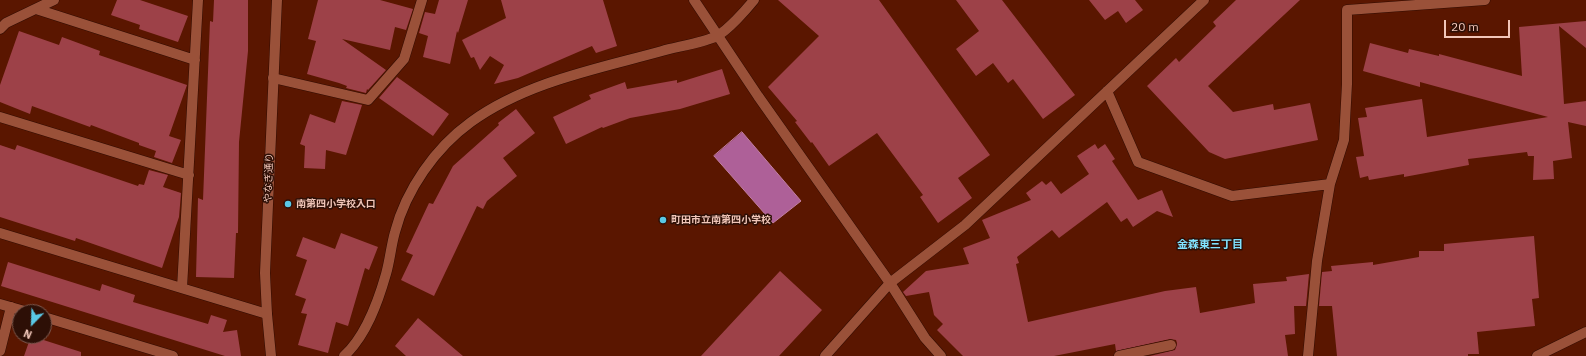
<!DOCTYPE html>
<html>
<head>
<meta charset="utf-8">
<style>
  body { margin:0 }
  #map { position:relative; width:1586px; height:356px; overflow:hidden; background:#5a1600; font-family:"IBM Plex Sans",sans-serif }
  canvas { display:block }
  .north { position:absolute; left:12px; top:304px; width:40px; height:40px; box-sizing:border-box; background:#2d0f06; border:1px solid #7b584e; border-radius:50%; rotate:203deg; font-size:11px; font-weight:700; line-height:16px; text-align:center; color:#f1c6b9 }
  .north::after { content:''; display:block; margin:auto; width:14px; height:18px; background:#5ac8e6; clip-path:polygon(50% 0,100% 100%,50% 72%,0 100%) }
  .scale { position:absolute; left:1444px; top:20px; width:66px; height:18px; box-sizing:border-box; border:2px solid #f1c6b9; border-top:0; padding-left:5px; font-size:12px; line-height:14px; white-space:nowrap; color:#f1c6b9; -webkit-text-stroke:3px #2d0f06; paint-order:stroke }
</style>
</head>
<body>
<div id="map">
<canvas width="1586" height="356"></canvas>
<div class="north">N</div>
<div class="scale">20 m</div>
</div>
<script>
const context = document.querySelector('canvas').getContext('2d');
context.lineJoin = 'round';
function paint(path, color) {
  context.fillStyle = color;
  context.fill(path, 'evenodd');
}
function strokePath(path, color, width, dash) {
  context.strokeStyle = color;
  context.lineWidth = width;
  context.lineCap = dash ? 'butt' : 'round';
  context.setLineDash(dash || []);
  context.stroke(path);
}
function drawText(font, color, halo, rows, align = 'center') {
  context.font = font + ' "IBM Plex Sans","Noto Sans JP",sans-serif';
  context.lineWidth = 3;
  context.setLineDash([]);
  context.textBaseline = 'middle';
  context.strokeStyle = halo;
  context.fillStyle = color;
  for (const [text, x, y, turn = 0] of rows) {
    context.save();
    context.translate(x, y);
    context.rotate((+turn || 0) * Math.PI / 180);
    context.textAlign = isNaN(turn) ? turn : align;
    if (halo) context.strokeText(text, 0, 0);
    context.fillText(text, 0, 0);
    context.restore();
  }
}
const water = new Path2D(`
  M 742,132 L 801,201 L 773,223 L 714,156 Z`);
paint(water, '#ae6098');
strokePath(water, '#c27fa2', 1);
paint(new Path2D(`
  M 117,0 L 140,0 L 188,16 L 178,42 L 139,29 L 140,25 L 111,15 Z
  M 214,0 L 248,0 L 248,51 L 239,142 L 238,233 L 236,233 L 234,278 L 196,277 L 198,198 L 203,200 L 210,21 L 213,22 Z
  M 318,0 L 380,0 L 413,9 L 406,30 L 395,27 L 390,50 L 342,39 L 386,70 L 368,90 L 367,89 L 366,93 L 346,88 L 347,86 L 339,83 L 307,74 L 316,41 L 308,39 Z
  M 439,0 L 468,0 L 458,33 L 457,31 L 450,64 L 423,57 L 428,36 L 419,33 L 425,12 L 435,14 Z
  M 501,0 L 603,0 L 617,46 L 596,53 L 592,46 L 518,78 L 494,84 L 504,65 L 490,56 L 480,70 L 474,57 L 471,58 L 462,40 L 506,18 Z
  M 778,0 L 879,0 L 990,155 L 958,178 L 972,198 L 938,223 L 920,197 L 923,195 L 877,133 L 829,166 L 812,142 L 811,143 L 795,122 L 797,121 L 768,87 L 819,36 Z
  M 956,0 L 1002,0 L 1075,95 L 1043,119 L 1013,79 L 1008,83 L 993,63 L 976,76 L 956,49 L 979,31 Z
  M 1089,0 L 1135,0 L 1143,10 L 1126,23 L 1118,11 L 1105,20 Z
  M 1236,0 L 1300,0 L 1208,86 L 1233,112 L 1273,104 L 1274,110 L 1310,103 L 1318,140 L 1225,159 L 1209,152 L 1147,86 L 1176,58 L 1179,62 L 1216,26 L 1213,22 Z
  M 1586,21 L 1586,48 L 1559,26 L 1564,104 L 1586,101 L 1586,126 L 1568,122 L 1572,158 L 1553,161 L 1554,179 L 1533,180 L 1534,156 L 1528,156 L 1527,152 L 1468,159 L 1469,165 L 1404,177 L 1404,174 L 1369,180 L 1368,176 L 1360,178 L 1356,157 L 1364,156 L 1358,118 L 1367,117 L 1365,108 L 1422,99 L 1427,137 L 1548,117 L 1420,82 L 1420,87 L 1363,71 L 1370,43 L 1408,53 L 1409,49 L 1439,56 L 1439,54 L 1522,76 L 1519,27 Z
  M 19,31 L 59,45 L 62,37 L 100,51 L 99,55 L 187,85 L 169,136 L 181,140 L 172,163 L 154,157 L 156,151 L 139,145 L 139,143 L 91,125 L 90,127 L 32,106 L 30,114 L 0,102 L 0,85 Z
  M 722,69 L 730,94 L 680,109 L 630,118 L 603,128 L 602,127 L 566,144 L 553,117 L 591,99 L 589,95 L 625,82 L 627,89 L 677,80 L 677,83 Z
  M 397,77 L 449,114 L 433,136 L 379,98 Z
  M 342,101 L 362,105 L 346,155 L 326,150 L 325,169 L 304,168 L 305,146 L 300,144 L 310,114 L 335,123 Z
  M 516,109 L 535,133 L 503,158 L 517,176 L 487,201 L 483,209 L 477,206 L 434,296 L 401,280 L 413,255 L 406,252 L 429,203 L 433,204 L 453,166 L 499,125 L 498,123 Z
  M 1095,144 L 1098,149 L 1105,144 L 1115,159 L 1112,161 L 1138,200 L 1162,190 L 1173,217 L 1157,211 L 1133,227 L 1127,218 L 1121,222 L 1107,202 L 1059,238 L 1052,230 L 1017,257 L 1019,263 L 1016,264 L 1028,322 L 1165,291 L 1196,287 L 1200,313 L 1255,303 L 1253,284 L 1287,281 L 1286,277 L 1309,274 L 1306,306 L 1294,306 L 1295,334 L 1285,335 L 1288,356 L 1150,356 L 1175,350 L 1177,343 L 1176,340 L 1170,339 L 1116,351 L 1115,344 L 1054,356 L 963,356 L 937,330 L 943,324 L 934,315 L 929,292 L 906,296 L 903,292 L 926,271 L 969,264 L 963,248 L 990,238 L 982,220 L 1031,200 L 1026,193 L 1042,181 L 1046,185 L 1051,181 L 1061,194 L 1089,174 L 1077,156 Z
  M 0,145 L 15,150 L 17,145 L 138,186 L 139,184 L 144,185 L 149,170 L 168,175 L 163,187 L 181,193 L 179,217 L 162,268 L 76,238 L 75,241 L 0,217 Z
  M 341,233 L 378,247 L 369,270 L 365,268 L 348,326 L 336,322 L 328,353 L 298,345 L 307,314 L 301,313 L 306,299 L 295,295 L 307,260 L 296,256 L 303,237 L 335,249 Z
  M 1534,236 L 1539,298 L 1532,299 L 1535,326 L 1477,332 L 1479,354 L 1468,354 L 1468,356 L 1337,356 L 1332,306 L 1319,306 L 1322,272 L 1332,271 L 1331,266 L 1373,262 L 1373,265 L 1419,257 L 1419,251 L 1444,251 L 1444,244 Z
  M 8,262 L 100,291 L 102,284 L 135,295 L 133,302 L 208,324 L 211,315 L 227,320 L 223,332 L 237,330 L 241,356 L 225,356 L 1,286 Z
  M 780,271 L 822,310 L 779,356 L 701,356 Z
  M 418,318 L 463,356 L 406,356 L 395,346 Z
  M 31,336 L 81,352 L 81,356 L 24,356 Z`), '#9d4148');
const minor = new Path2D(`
  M 694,0 L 758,96 L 890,283 L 925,338 L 941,356
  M 36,9 L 195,60
  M 0,29 L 6,23 L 54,0
  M 273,78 L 368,100 L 404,59 L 422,0
  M 1107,91 L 1138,162 L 1232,196 L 1330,184
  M 0,117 L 189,175
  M 0,233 L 267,314
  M 182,288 L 198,0
  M 0,351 L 11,307
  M 344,356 C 366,336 378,302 386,274 C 390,260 391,246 395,232 C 406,190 435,148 471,122 C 526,82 597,69 662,51 C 676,47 706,42 717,36 C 728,30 746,10 754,0
  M 825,356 L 890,283 L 965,225 L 1204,0
  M 1119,356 L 1171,345
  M 1308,356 L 1317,261 L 1330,184 L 1344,140 L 1347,84 L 1347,10 L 1485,0`);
const tertiary = new Path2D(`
  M 0,304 L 28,312
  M 44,317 L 173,356
  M 271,356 L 267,314 L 265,273 L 277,0
  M 1537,356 L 1586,332`);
strokePath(minor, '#300c02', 11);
strokePath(tertiary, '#300c02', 11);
strokePath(minor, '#9a5139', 10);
strokePath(tertiary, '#9a5139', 10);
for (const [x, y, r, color] of [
  [288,204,4,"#5ac8e6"],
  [663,220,4,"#5ac8e6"]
]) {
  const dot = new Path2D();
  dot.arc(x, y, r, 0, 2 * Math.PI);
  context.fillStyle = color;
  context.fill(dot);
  strokePath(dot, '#2d0f06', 1.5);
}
drawText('10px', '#f1c6b9', '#2d0f06', [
  ["やなぎ通り",269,178,-88]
]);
drawText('bold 10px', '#f1c6b9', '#2d0f06', [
  ["南第四小学校入口",296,204],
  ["町田市立南第四小学校",671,220]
], 'left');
drawText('bold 11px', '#81e3ff', '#2d0f06', [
  ["金森東三丁目",1210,245]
]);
</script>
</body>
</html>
